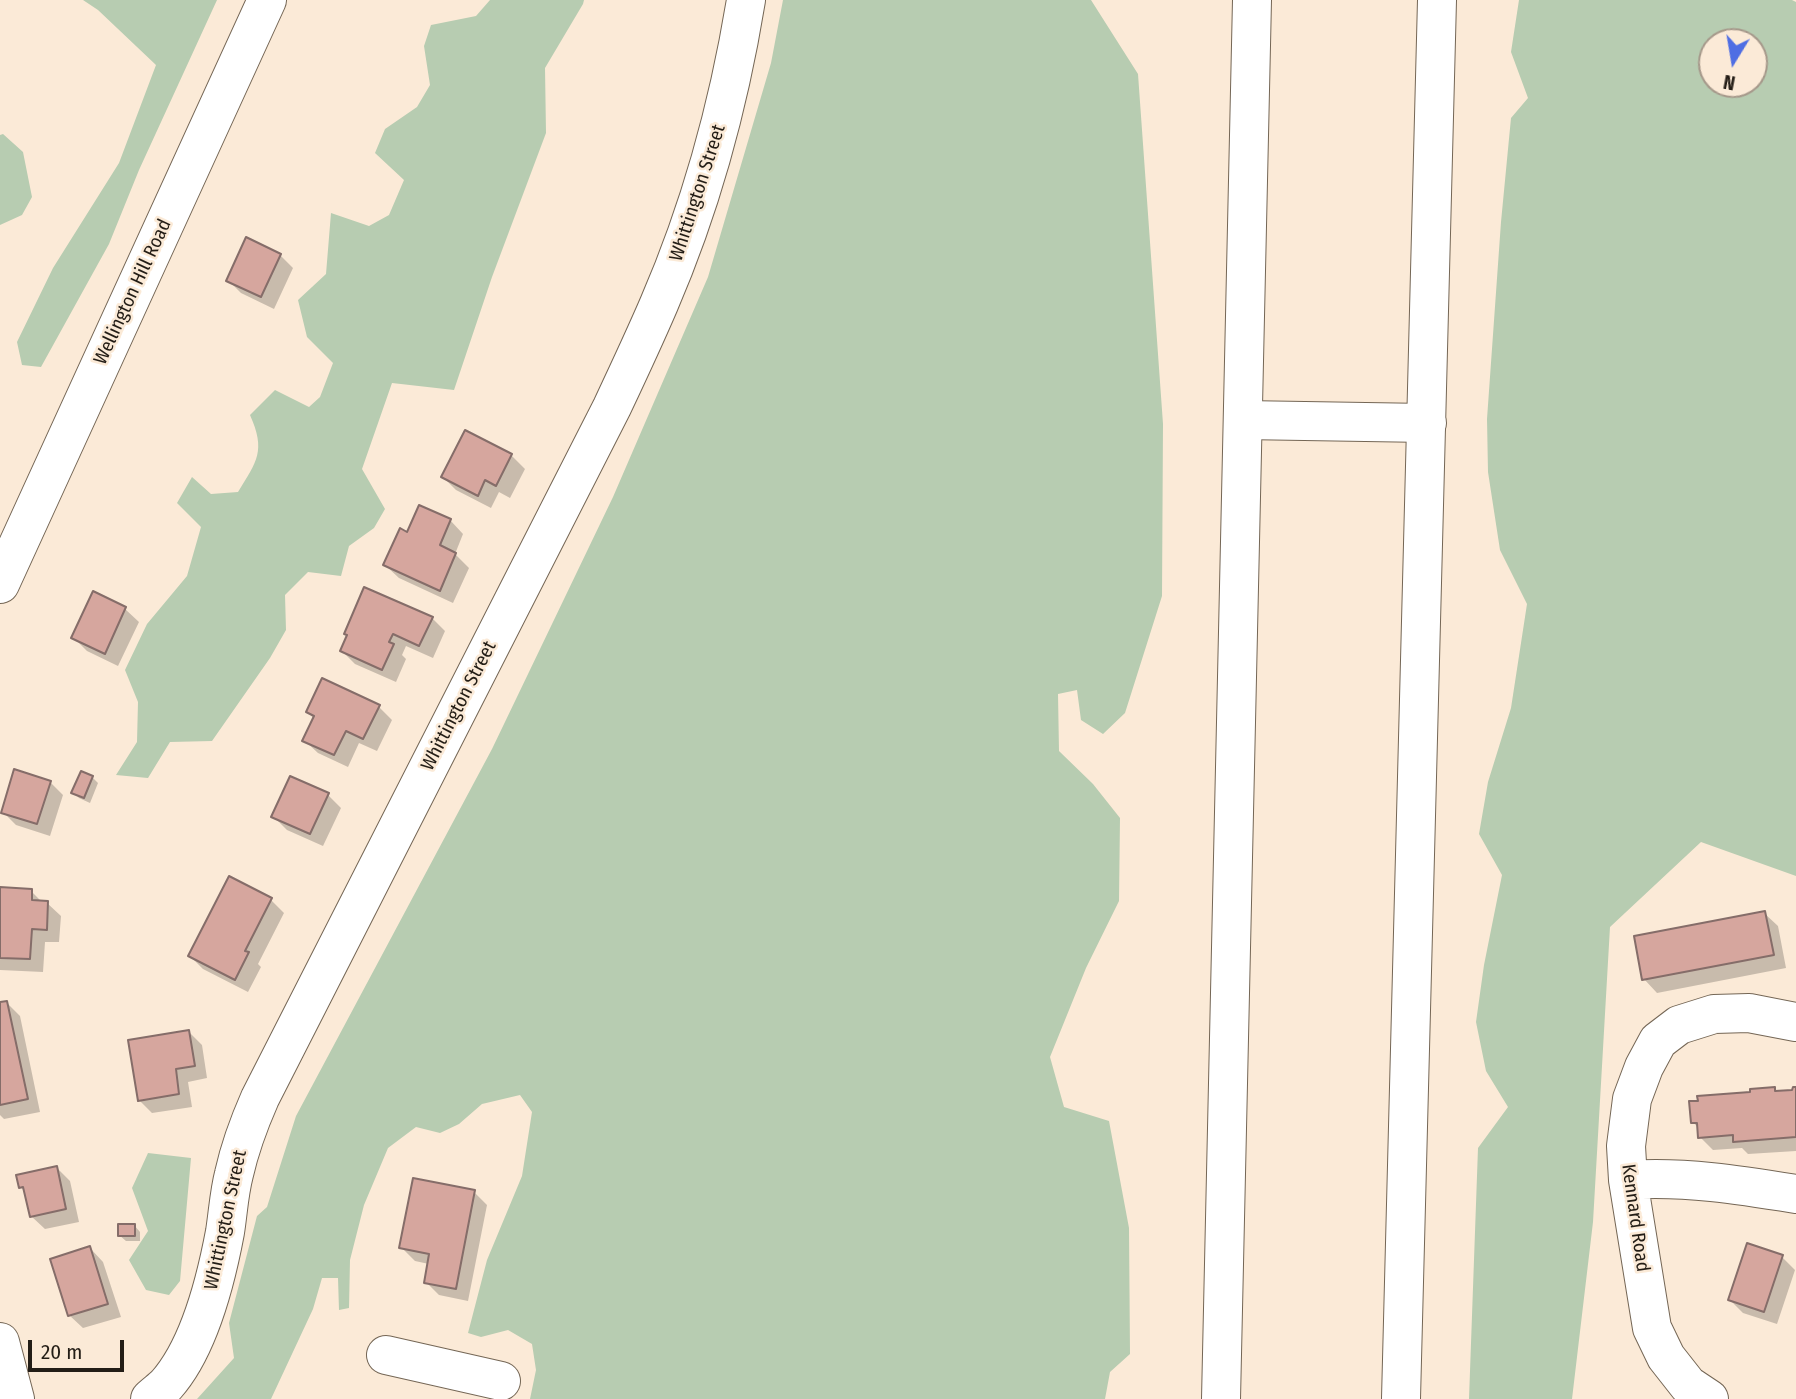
<!DOCTYPE html>
<html>
<head>
<meta charset="utf-8">
<style>
  body { margin:0 }
  #map { position:relative; width:1796px; height:1399px; overflow:hidden; background:#fbead7; font-family:"Fira Sans Condensed",sans-serif }
  canvas { display:block }
  .north { position:absolute; left:1698px; top:28px; width:70px; height:70px; box-sizing:border-box; background:#fbead7; border:2px solid #a5988a; border-radius:50%; rotate:191deg; font-size:19px; font-weight:700; line-height:28px; text-align:center; color:#231d16 }
  .north::after { content:''; display:block; margin:auto; width:24px; height:32px; background:#4f6ee3; clip-path:polygon(50% 0,100% 100%,50% 72%,0 100%) }
  .scale { position:absolute; left:28px; top:1340px; width:96px; height:32px; box-sizing:border-box; border:4px solid #231d16; border-top:0; padding-left:9px; font-size:21px; line-height:24px; white-space:nowrap; color:#231d16; -webkit-text-stroke:5px #fbead7; paint-order:stroke }
</style>
</head>
<body>
<div id="map">
<canvas width="1796" height="1399"></canvas>
<div class="north">N</div>
<div class="scale">20 m</div>
</div>
<script>
const context = document.querySelector('canvas').getContext('2d');
context.lineJoin = 'round';
function paint(path, color) {
  context.fillStyle = color;
  context.fill(path, 'evenodd');
}
function strokePath(path, color, width, dash) {
  context.strokeStyle = color;
  context.lineWidth = width;
  context.lineCap = dash ? 'butt' : 'round';
  context.setLineDash(dash || []);
  context.stroke(path);
}
function drawText(font, color, halo, rows, align = 'center') {
  context.font = font + ' "Fira Sans Condensed",sans-serif';
  context.lineWidth = 5;
  context.setLineDash([]);
  context.textBaseline = 'middle';
  context.strokeStyle = halo;
  context.fillStyle = color;
  for (const [text, x, y, turn = 0] of rows) {
    context.save();
    context.translate(x, y);
    context.rotate((+turn || 0) * Math.PI / 180);
    context.textAlign = isNaN(turn) ? turn : align;
    if (halo) context.strokeText(text, 0, 0);
    context.fillText(text, 0, 0);
    context.restore();
  }
}
paint(new Path2D(`
  M 83,0 L 217,0 L 139,170 L 109,244 L 41,367 L 22,365 L 17,342 L 53,268 L 119,163 L 156,65 L 98,10 Z
  M 490,0 L 584,0 L 583,4 L 545,68 L 546,133 L 492,277 L 454,390 L 392,383 L 362,469 L 385,509 L 374,528 L 349,546 L 341,576 L 308,572 L 285,595 L 286,630 L 270,658 L 212,741 L 170,742 L 148,778 L 116,775 L 137,742 L 138,702 L 125,670 L 147,624 L 187,576 L 201,527 L 177,503 L 192,477 L 211,494 L 238,492 C 257,461 266,451 250,415 L 275,390 L 309,407 L 320,397 L 333,363 L 307,337 L 298,300 L 326,274 L 331,213 L 369,226 L 389,215 L 404,180 L 375,153 L 385,129 L 417,107 L 430,85 L 424,46 L 431,25 L 476,16 Z
  M 783,0 L 1091,0 L 1138,74 L 1163,424 L 1162,596 L 1125,713 L 1103,734 L 1081,720 L 1077,690 L 1058,694 L 1059,751 L 1093,784 L 1120,818 L 1119,901 L 1086,968 L 1050,1057 L 1064,1107 L 1109,1121 L 1129,1228 L 1130,1354 L 1110,1372 L 1105,1399 L 530,1399 L 536,1370 L 532,1344 L 508,1330 L 481,1337 L 468,1333 L 487,1260 L 522,1176 L 532,1112 L 520,1095 L 482,1104 L 459,1124 L 440,1133 L 416,1127 L 388,1148 L 364,1205 L 350,1260 L 349,1308 L 339,1310 L 338,1278 L 322,1278 L 313,1309 L 271,1399 L 197,1399 L 234,1358 L 229,1323 L 257,1216 L 267,1207 L 296,1116 L 492,749 L 613,497 L 708,277 L 771,63 Z
  M 1519,0 L 1792,0 L 1796,2 L 1796,876 L 1701,842 L 1610,927 L 1593,1222 L 1572,1399 L 1469,1399 L 1478,1148 L 1508,1107 L 1486,1071 L 1476,1022 L 1484,965 L 1502,875 L 1479,834 L 1488,782 L 1511,708 L 1527,604 L 1500,550 L 1488,472 L 1487,419 L 1501,222 L 1511,118 L 1528,98 L 1511,52 ZM 1712,42 L 1754,42 L 1754,84 L 1712,84 Z
  M 3,134 L 23,152 L 32,197 L 22,215 L 0,225 L 0,135 Z
  M 148,1153 L 191,1158 L 180,1281 L 169,1295 L 146,1290 L 129,1260 L 148,1231 L 132,1188 Z`), '#b7ccb1');
paint(new Path2D(`
  M 280,255 L 293,268 L 274,309 L 241,293 L 228,280 Z
  M 511,455 L 525,469 L 510,498 L 499,492 L 491,508 L 456,490 L 443,477 Z
  M 450,520 L 463,534 L 455,554 L 469,568 L 453,603 L 399,578 L 385,565 L 408,534 Z
  M 94,594 L 125,609 L 139,622 L 118,666 L 87,651 L 74,638 Z
  M 432,618 L 445,631 L 433,658 L 406,646 L 402,655 L 406,659 L 396,682 L 355,664 L 342,651 Z
  M 379,707 L 392,720 L 377,751 L 359,743 L 348,767 L 318,753 L 304,740 L 314,719 L 308,712 Z
  M 92,777 L 98,783 L 90,803 L 79,798 L 73,792 Z
  M 50,782 L 63,795 L 50,836 L 16,825 L 3,812 Z
  M 328,795 L 341,808 L 323,846 L 287,830 L 274,817 Z
  M 230,879 L 271,900 L 284,913 L 258,964 L 261,967 L 248,992 L 203,969 L 190,956 Z
  M 0,889 L 31,891 L 43,903 L 47,903 L 61,916 L 59,942 L 45,942 L 43,972 L 0,970 Z
  M 1764,913 L 1778,926 L 1786,968 L 1657,993 L 1644,979 Z
  M 7,1003 L 20,1016 L 40,1112 L 4,1119 L 0,1115 L 0,1004 Z
  M 189,1032 L 202,1045 L 207,1078 L 188,1082 L 192,1107 L 152,1113 L 139,1100 Z
  M 1774,1089 L 1778,1093 L 1794,1092 L 1796,1089 L 1796,1151 L 1748,1154 L 1742,1148 L 1713,1150 L 1700,1137 L 1699,1129 L 1693,1122 L 1751,1093 Z
  M 57,1168 L 70,1181 L 79,1222 L 45,1229 L 31,1216 L 27,1193 L 20,1187 Z
  M 474,1192 L 487,1205 L 468,1301 L 439,1295 L 426,1282 L 429,1264 L 415,1261 L 401,1247 Z
  M 134,1225 L 140,1232 L 140,1241 L 126,1241 L 119,1235 Z
  M 90,1248 L 103,1262 L 121,1317 L 83,1328 L 69,1315 Z
  M 1782,1257 L 1795,1270 L 1777,1324 L 1743,1313 L 1730,1300 Z`), '#0003');
const building = new Path2D(`
  M 246,237 L 281,254 L 261,297 L 226,281 Z
  M 465,430 L 512,454 L 496,486 L 485,480 L 478,496 L 441,477 Z
  M 419,505 L 451,519 L 440,545 L 456,553 L 440,591 L 383,565 L 400,528 L 407,532 Z
  M 364,587 L 433,617 L 419,646 L 393,634 L 389,642 L 394,644 L 382,670 L 340,651 L 347,635 L 344,634 Z
  M 93,591 L 126,607 L 105,654 L 71,638 Z
  M 322,678 L 380,705 L 363,739 L 346,731 L 334,755 L 302,741 L 314,716 L 306,712 Z
  M 14,769 L 51,781 L 37,824 L 1,813 Z
  M 81,771 L 93,776 L 84,798 L 71,793 Z
  M 290,776 L 329,793 L 310,834 L 271,817 Z
  M 229,876 L 272,898 L 245,951 L 249,952 L 235,980 L 188,956 Z
  M 0,887 L 32,889 L 32,900 L 48,901 L 47,930 L 32,929 L 30,959 L 0,958 Z
  M 1765,911 L 1774,955 L 1642,980 L 1634,936 Z
  M 7,1001 L 28,1099 L 0,1105 L 0,1002 Z
  M 189,1030 L 195,1066 L 176,1069 L 179,1094 L 138,1101 L 128,1040 Z
  M 1775,1087 L 1775,1091 L 1792,1090 L 1793,1087 L 1796,1087 L 1796,1137 L 1733,1142 L 1733,1135 L 1698,1138 L 1697,1123 L 1691,1123 L 1689,1101 L 1698,1101 L 1697,1096 L 1750,1092 L 1750,1089 Z
  M 57,1166 L 66,1209 L 30,1217 L 23,1187 L 19,1188 L 16,1175 Z
  M 413,1178 L 475,1190 L 456,1289 L 424,1283 L 429,1254 L 399,1248 Z
  M 118,1224 L 135,1224 L 135,1236 L 118,1236 Z
  M 1747,1243 L 1783,1255 L 1764,1312 L 1728,1300 Z
  M 90,1246 L 108,1304 L 68,1316 L 50,1259 Z`);
paint(building, '#d6a69e');
strokePath(building, '#856d69', 2);
const minor = new Path2D(`
  M 1243,420 L 1427,423
  M 0,584 L 267,0
  M 1628,1180 C 1684,1176 1740,1185 1796,1194
  M 0,1342 L 15,1399
  M 386,1355 L 501,1381
  M 150,1399 C 155,1394 161,1390 166,1385 C 199,1348 216,1280 225,1232 C 228,1213 229,1193 234,1174 C 240,1147 249,1123 260,1098 L 612,407 C 628,373 644,339 659,304 C 701,207 729,104 746,0
  M 1709,1399 L 1688,1385 L 1666,1357 L 1652,1328 L 1628,1180 L 1626,1146 L 1632,1099 L 1644,1067 L 1658,1041 L 1679,1025 L 1714,1014 L 1749,1013 L 1796,1022`);
const highway = new Path2D(`
  M 1221,1399 L 1252,0
  M 1401,1399 L 1437,0`);
strokePath(minor, '#746655', 40);
strokePath(highway, '#746655', 40);
strokePath(minor, '#fff', 38);
strokePath(highway, '#fff', 38);
drawText('19px', '#231d16', '#fbead7', [
  ["Whittington Street",698,193,-72],
  ["Wellington Hill Road",133,292,-65],
  ["Whittington Street",459,706,-63],
  ["Kennard Road",1635,1218,82],
  ["Whittington Street",226,1220,-78]
]);
</script>
</body>
</html>
